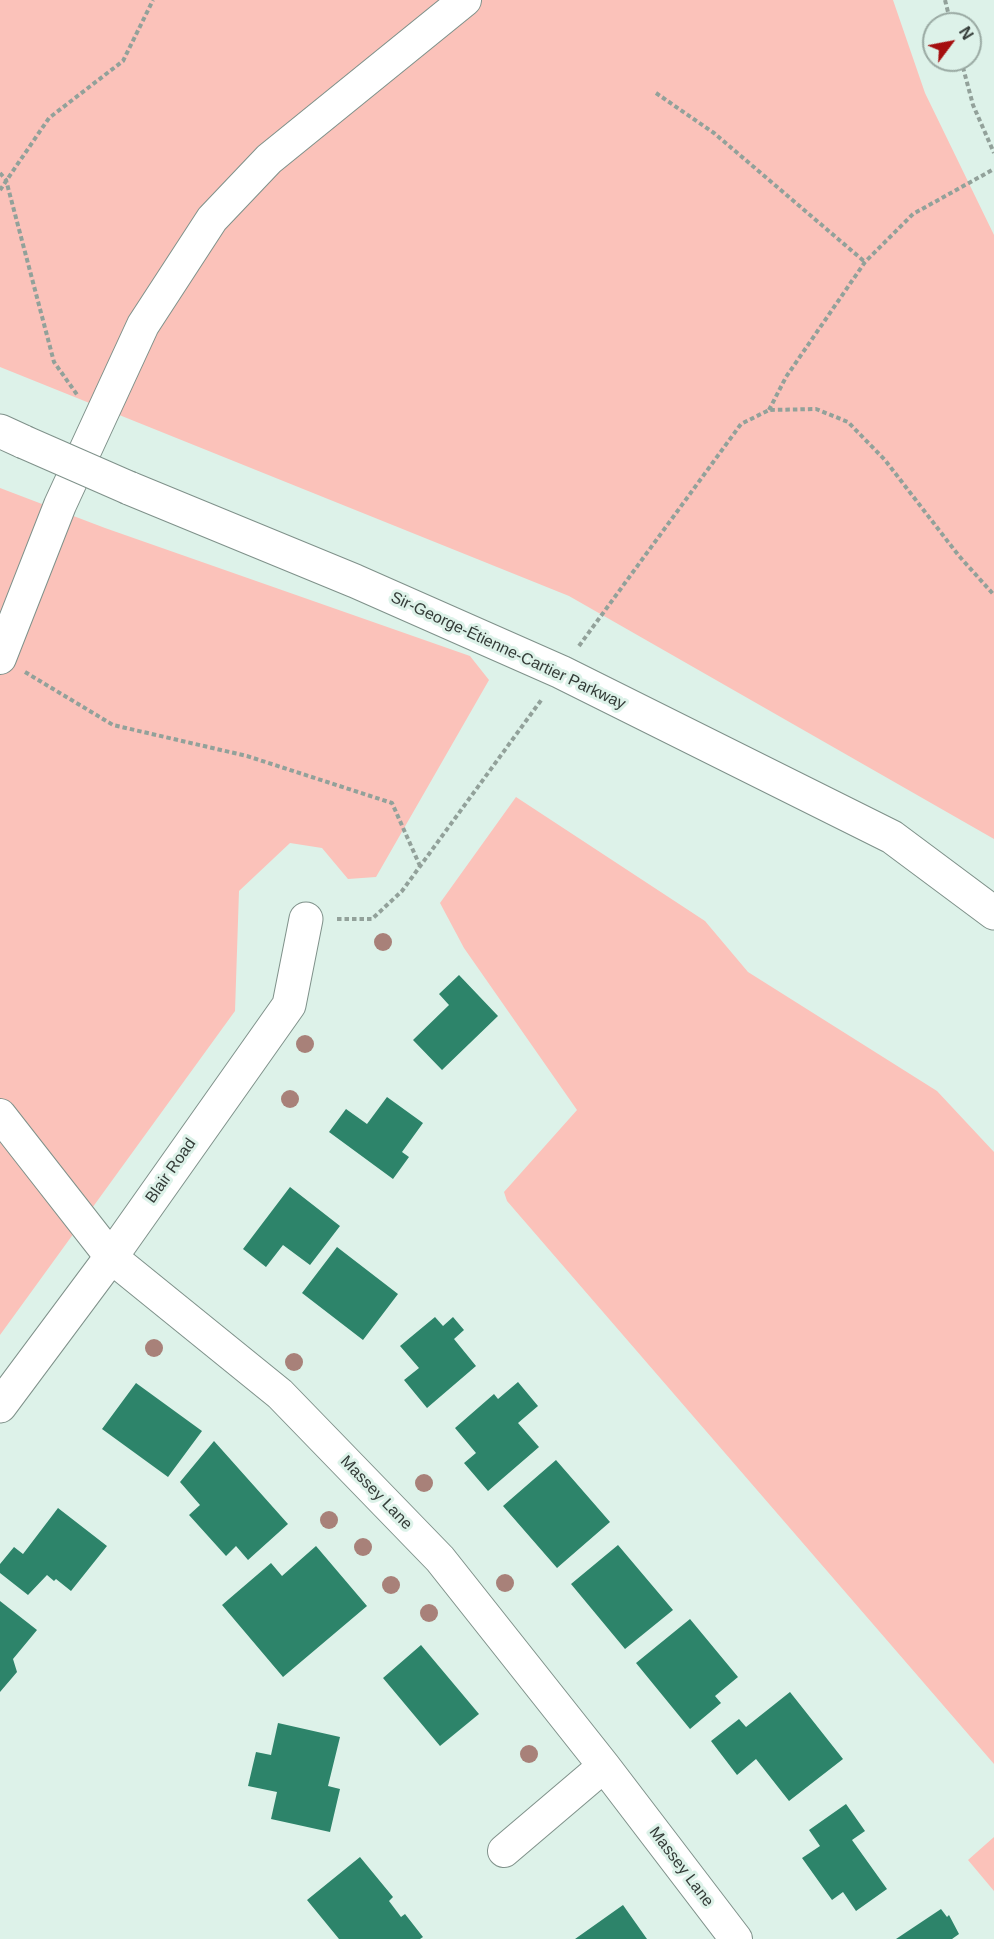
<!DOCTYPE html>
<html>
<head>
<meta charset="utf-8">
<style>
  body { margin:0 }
  #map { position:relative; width:994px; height:1939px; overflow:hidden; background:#ddf2e9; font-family:Arial,sans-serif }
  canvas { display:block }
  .north { position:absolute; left:922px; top:12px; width:60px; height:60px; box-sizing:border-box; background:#ddf2e9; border:2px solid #99a9a2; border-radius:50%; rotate:58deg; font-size:16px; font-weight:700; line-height:24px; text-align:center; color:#333b37 }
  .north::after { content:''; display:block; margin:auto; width:21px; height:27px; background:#a50f0f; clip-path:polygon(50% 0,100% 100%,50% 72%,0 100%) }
</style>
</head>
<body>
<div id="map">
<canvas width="994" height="1939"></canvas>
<div class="north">N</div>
</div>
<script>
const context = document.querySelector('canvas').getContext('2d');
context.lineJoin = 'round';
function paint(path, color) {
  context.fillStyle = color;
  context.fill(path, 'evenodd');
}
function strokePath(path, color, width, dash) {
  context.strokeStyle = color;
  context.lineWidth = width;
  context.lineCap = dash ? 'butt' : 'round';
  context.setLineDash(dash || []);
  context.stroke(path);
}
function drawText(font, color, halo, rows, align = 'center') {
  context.font = font + ' Arial,sans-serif';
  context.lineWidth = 6;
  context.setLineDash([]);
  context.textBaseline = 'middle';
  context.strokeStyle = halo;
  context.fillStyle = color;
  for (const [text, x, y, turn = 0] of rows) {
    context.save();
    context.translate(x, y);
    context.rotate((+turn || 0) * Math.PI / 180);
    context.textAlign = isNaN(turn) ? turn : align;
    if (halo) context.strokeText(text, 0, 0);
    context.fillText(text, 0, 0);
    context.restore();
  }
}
paint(new Path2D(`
  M 0,0 L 893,0 L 925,93 L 994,235 L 994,839 L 569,596 L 0,367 Z
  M 0,488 L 105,528 L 470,656 L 489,680 L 376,877 L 348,879 L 322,848 L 290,843 L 239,891 L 235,1011 L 0,1335 Z
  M 516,797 L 705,921 L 748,972 L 937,1091 L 994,1152 L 994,1764 L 507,1201 L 504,1192 L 577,1110 L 464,948 L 440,903 Z
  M 994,1837 L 994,1891 L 968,1860 Z`), '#fbc2ba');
paint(new Path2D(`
  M 459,975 L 498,1016 L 442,1070 L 413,1040 L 449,1005 L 439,994 Z
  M 387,1097 L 423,1123 L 402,1152 L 409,1157 L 393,1179 L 329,1132 L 346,1109 L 367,1124 Z
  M 290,1187 L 340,1226 L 310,1265 L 283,1245 L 266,1267 L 243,1249 Z
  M 337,1247 L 398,1294 L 363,1340 L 302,1293 Z
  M 435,1317 L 443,1326 L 453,1317 L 464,1330 L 454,1339 L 476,1366 L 427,1408 L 404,1380 L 419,1368 L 400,1346 Z
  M 518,1382 L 538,1406 L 518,1423 L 539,1447 L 488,1491 L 464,1463 L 476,1453 L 455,1428 L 494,1394 L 498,1399 Z
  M 136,1383 L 202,1431 L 168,1477 L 102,1429 Z
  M 214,1441 L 288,1524 L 248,1560 L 236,1546 L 226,1556 L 189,1515 L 200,1505 L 180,1482 Z
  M 556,1460 L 610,1522 L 557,1568 L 503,1506 Z
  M 58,1508 L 107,1546 L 71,1591 L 56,1579 L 54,1581 L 47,1575 L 28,1595 L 0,1573 L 0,1564 L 14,1547 L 23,1554 Z
  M 618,1545 L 673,1610 L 625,1649 L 571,1584 Z
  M 316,1546 L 367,1606 L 283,1677 L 222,1605 L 271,1563 L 282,1576 Z
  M 0,1601 L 37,1630 L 13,1659 L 17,1672 L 0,1692 Z
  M 690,1619 L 738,1677 L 715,1696 L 721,1703 L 690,1729 L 636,1663 Z
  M 421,1645 L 479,1714 L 440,1746 L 383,1678 Z
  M 790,1692 L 843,1759 L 789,1801 L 756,1759 L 737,1775 L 711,1741 L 739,1719 L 746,1727 Z
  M 278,1723 L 340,1737 L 328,1786 L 340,1789 L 330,1832 L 271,1819 L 277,1792 L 248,1786 L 256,1752 L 271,1755 Z
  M 846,1804 L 865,1831 L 852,1840 L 887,1889 L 856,1911 L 843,1892 L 832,1900 L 802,1858 L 820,1846 L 809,1830 Z
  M 360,1857 L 393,1897 L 389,1901 L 401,1917 L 405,1914 L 423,1937 L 420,1939 L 339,1939 L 307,1900 Z
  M 623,1905 L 647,1939 L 575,1939 Z
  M 941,1909 L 947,1917 L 949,1915 L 959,1934 L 952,1939 L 896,1939 Z`), '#2d846a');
const minor = new Path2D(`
  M 0,658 L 60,505 L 143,325 L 212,219 L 269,159 L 465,0
  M 0,1115 L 111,1257 L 280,1394 L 440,1559 L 604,1766 L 736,1939
  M 504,1851 L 604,1766`);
const tertiary = new Path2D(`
  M 0,1406 L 111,1257 L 289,1005 L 306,919`);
const primary = new Path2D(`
  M 0,431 L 24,442
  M 129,488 L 355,581 L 561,672 L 892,837 L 994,913`);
strokePath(minor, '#7f918a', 34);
strokePath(tertiary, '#7f918a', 35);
strokePath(primary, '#7f918a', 35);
strokePath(new Path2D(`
  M 945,0 L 951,24
  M 961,60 L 973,105 L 994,153
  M 656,93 L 714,133 L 865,262
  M 0,173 L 6,180 L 54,362 L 78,396
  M 0,190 L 49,118 L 123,61 L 153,0
  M 769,410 L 786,377 L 865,262 L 913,214 L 994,169
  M 579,646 L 741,424 L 769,410 L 816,409 L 848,422 L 885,460 L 959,556 L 994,595
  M 25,672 L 113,725 L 247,756 L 392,803 L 420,866
  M 337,919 L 372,919 L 402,891 L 542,699`), '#92a19a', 4, [4.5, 3]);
strokePath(minor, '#fff', 32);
strokePath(tertiary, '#fff', 33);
strokePath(primary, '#fff', 33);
const primaryBridge = new Path2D(`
  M 24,442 L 129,488`);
strokePath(primaryBridge, '#7f918a', 35, []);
strokePath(primaryBridge, '#fff', 33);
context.fillStyle = '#a88179';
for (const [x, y] of [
  [383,942],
  [305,1044],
  [290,1099],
  [154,1348],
  [294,1362],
  [424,1483],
  [329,1520],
  [363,1547],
  [505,1583],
  [391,1585],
  [429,1613],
  [529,1754]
]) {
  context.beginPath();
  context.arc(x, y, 9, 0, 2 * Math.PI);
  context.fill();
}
drawText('16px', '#333b37', '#ddf2e9', [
  ["Sir-George-Étienne-Cartier Parkway",508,651,25],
  ["Blair Road",171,1171,-55],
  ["Massey Lane",376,1493,46],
  ["Massey Lane",681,1867,53]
]);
</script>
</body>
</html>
